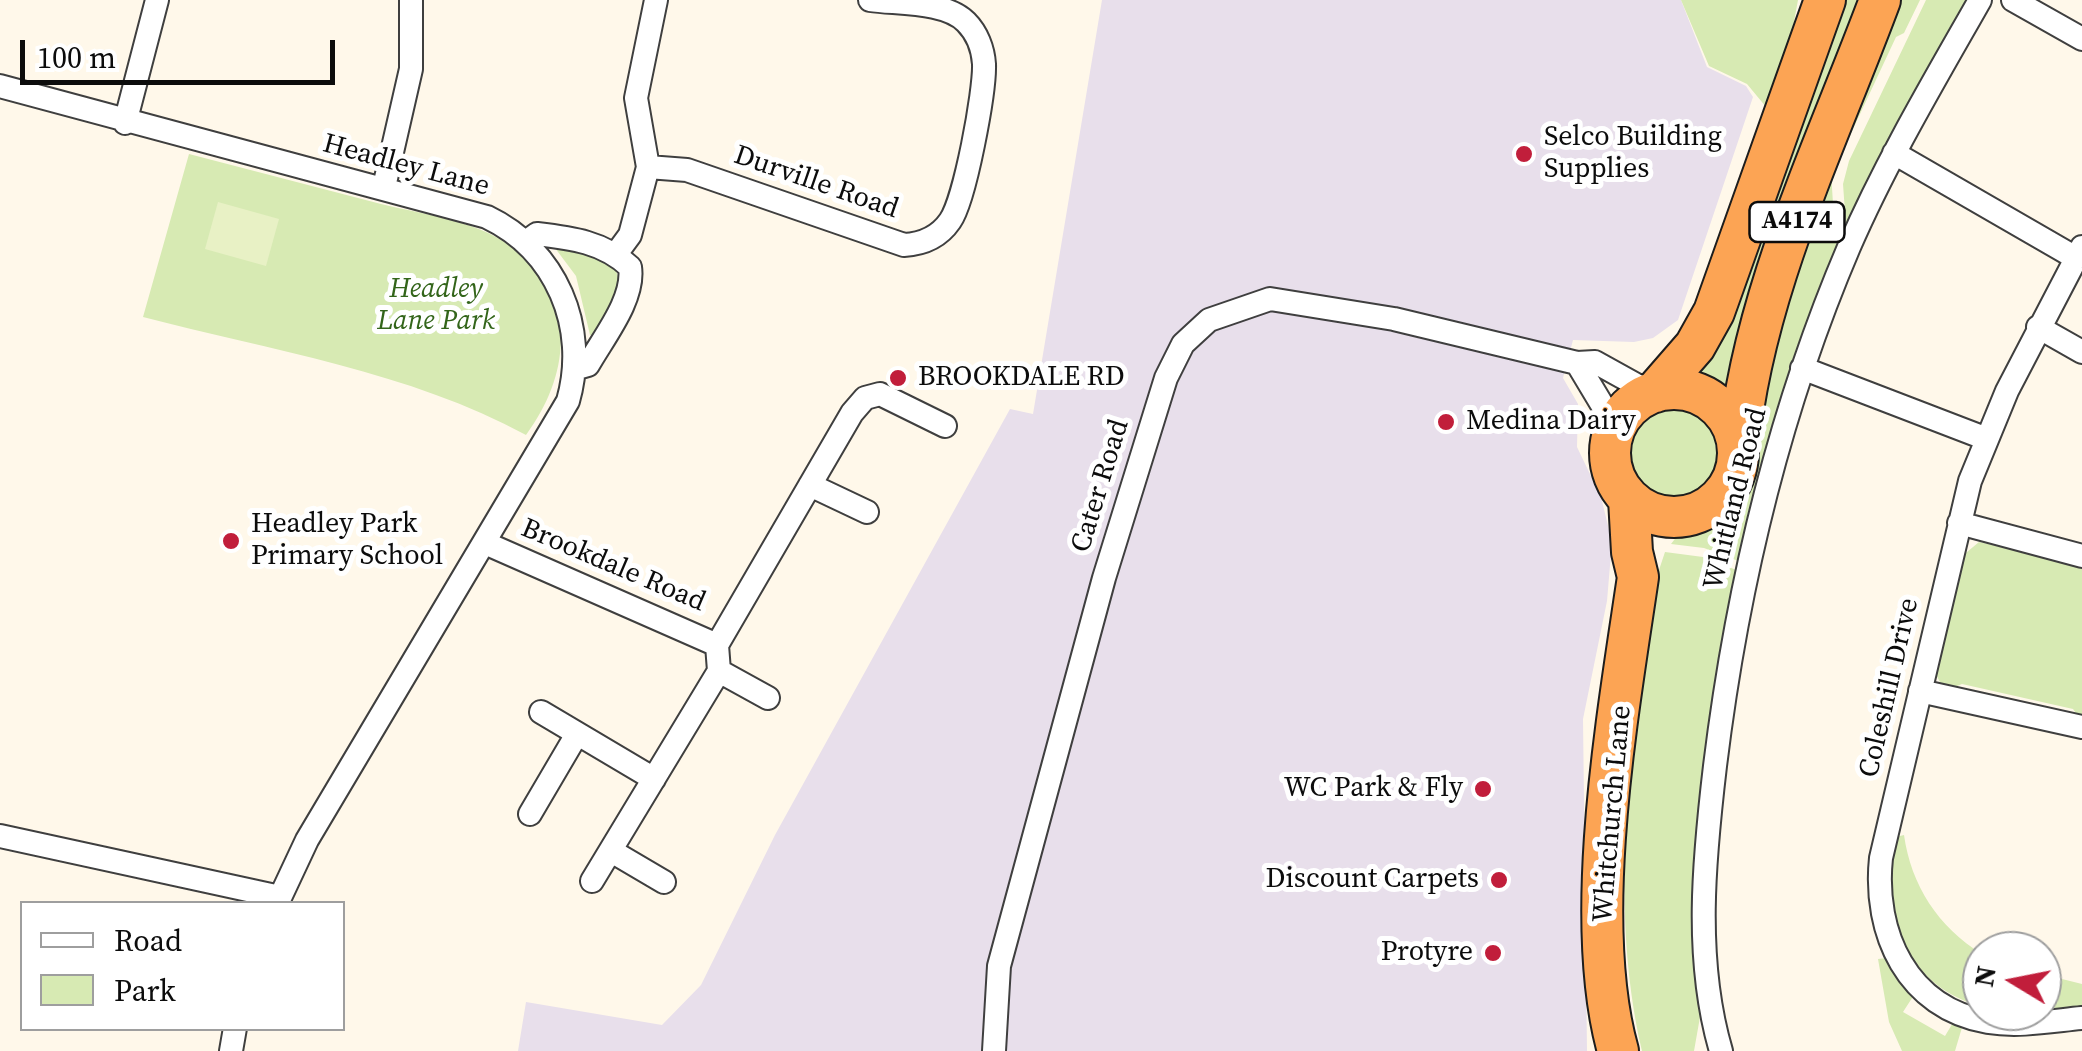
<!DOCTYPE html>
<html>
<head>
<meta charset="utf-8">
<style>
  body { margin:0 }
  #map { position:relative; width:2082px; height:1051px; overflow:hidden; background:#fff8ea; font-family:"Source Serif 4",serif }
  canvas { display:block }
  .legend { position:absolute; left:20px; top:901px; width:325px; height:130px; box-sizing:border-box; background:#fff; border:2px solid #9e9e9e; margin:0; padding:12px 18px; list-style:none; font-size:30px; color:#0c0c0c }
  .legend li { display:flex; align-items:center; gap:20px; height:50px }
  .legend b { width:50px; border:2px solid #9e9e9e }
  .north { position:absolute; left:1962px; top:931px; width:100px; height:100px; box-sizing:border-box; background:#fff; border:2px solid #9e9e9e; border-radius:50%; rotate:280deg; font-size:28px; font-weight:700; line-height:40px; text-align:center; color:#0c0c0c }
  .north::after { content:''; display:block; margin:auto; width:35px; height:45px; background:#c11e3b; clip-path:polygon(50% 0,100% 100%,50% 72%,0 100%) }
  .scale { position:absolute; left:20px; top:40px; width:315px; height:45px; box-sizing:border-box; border:5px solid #0c0c0c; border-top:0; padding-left:12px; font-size:30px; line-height:35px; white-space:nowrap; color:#0c0c0c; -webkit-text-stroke:8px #fff; paint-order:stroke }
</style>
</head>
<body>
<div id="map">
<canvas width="2082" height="1051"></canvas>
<ul class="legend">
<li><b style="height:12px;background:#fff"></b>Road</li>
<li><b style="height:28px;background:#d7eab3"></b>Park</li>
</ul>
<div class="north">N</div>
<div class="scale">100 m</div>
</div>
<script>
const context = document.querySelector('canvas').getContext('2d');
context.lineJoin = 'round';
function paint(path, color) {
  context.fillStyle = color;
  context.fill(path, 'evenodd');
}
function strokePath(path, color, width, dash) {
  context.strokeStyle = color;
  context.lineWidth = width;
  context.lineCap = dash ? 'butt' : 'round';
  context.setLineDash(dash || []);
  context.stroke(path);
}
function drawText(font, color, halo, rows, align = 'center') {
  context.font = font + ' "Source Serif 4",serif';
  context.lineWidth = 10;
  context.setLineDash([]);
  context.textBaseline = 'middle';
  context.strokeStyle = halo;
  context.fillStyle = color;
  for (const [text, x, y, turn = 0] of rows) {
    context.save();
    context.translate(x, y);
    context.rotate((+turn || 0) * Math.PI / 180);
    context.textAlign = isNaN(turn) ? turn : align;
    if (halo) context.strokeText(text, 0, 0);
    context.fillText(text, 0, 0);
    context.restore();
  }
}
paint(new Path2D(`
  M 1102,0 L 1681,0 L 1707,67 L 1746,86 L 1753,97 L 1678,320 L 1653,338 L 1634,342 L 1573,340 L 1563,378 L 1578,404 L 1577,447 L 1601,497 L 1612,542 L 1607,601 L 1583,719 L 1587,1051 L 518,1051 L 526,1002 L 662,1025 L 701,985 L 775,835 L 1010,409 L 1033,414 Z`), '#e8dfeb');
paint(new Path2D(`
  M 1681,0 L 1798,0 L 1776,119 L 1747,84 L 1709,66 Z
  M 1837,0 L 1868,0 L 1732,404 L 1675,375 Z
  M 1897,0 L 1920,0 L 1904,33 L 1896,37 L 1846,144 L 1841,143 Z
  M 1926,0 L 1969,0 L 1851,227 L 1846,226 L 1843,184 L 1849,161 Z
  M 189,154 C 253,171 317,187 381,204 C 425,215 482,221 517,251 C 579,303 569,377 526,435 C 411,372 269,350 143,317 Z
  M 1831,171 L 1835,237 L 1845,242 L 1741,562 L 1704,548 L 1671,544 L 1681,531 L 1729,513 L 1750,484 L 1774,347 Z
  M 555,248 L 604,252 C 633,288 615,300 597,337 L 590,335 L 576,276 Z
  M1622 453a51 51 0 1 1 102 0a51 51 0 1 1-102 0Z
  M 1979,542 L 2082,565 L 2082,722 L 2073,709 L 1962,684 L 1945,691 L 1935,673 L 1961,557 Z
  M 1665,552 L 1703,557 L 1739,571 L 1705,1016 L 1700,1017 L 1694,1051 L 1642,1051 C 1606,894 1633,730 1658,573 Z
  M 1904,835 C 1911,885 1938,927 1982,954 L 1982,980 L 1973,1004 C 1899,978 1882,907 1896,837 Z
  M 1887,958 L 1914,995 L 1903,1012 L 1945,1036 L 1954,1021 L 1963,1024 L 1955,1051 L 1902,1051 L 1889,1022 L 1878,959 Z
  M 2042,974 L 2082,984 L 2082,1006 L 2042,1010 Z`), '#d7eab3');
paint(new Path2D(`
  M 218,202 L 279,219 L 266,266 L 205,249 Z`), '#e8f1c5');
const minor = new Path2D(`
  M 2013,0 L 2082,39
  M 0,86 L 487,217 C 556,250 589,327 568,401 L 307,840 L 277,904
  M 125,123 L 157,0
  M 1894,153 L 2076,258
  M 648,167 L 687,170 L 904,245 C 922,244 939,237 950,221 C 965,200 985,91 984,64 C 983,49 977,33 966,22 C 945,1 898,4 870,0
  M 384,187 L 411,69 L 411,0
  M 526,242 L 537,234 C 571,238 604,242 630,267 C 635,299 603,338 588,365 L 574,369
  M 2082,247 L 2007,391 L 1970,481 L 1881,858 C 1873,933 1907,1008 1988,1022 C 2019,1027 2051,1021 2082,1018
  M 616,254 L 630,235 L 648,167 L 636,98 L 656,0
  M 2038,327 L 2082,352
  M 1577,363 L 1604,408 L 1613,433
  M 1802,368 L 1987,439
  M 810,485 L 867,512
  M 1959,523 L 2082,556
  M 485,543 L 717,645
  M 719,671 L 768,698
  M 1920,691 L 2082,727
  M 541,712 L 654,779
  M 530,814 L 577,734
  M 0,836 L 280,897
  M 613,852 L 664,882
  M 592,881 L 719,671 L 717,645 L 852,413 L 865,398 L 880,394 L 945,426
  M 231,1051 L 235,1028
  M 994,1051 L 999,966 L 1104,578 L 1166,378 L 1183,344 L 1209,320 L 1270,299 L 1394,319 L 1577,363 L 1595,362 L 1651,393
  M 1721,1051 C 1694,959 1704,859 1715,766 C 1737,587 1778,413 1849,247 C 1886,162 1934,81 1980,0`);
const trunk = new Path2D(`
  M1610 453a64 64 0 1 1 128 0a64 64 0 1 1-128 0Z
  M 1655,392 L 1695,346 L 1714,312 L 1825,0
  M 1738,450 C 1752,295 1826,145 1880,0
  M 1618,1051 C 1581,919 1618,713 1638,577 L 1632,552 L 1629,499`);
strokePath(minor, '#3f3f3f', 26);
strokePath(trunk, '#1d1d1d', 44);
strokePath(minor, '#fff', 22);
strokePath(trunk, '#fca454', 40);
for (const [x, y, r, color] of [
  [1524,154,10,"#c11e3b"],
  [898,378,10,"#c11e3b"],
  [1446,422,10,"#c11e3b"],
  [231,541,10,"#c11e3b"],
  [1483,789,10,"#c11e3b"],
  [1499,880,10,"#c11e3b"],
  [1493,953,10,"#c11e3b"]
]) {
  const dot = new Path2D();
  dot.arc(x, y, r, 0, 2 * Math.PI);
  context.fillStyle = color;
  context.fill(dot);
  strokePath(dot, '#fff', 4);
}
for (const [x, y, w] of [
  [1797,222,95]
]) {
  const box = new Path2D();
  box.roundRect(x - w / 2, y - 20, w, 40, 8);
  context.fillStyle = '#fff';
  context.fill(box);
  strokePath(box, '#0c0c0c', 2.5);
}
drawText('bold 25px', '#0c0c0c', null, [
  ["A4174",1797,222]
]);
drawText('28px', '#0c0c0c', '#fff', [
  ["Selco Building",1544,138],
  ["Supplies",1544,170],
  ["BROOKDALE RD",918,378],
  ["Medina Dairy",1466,422],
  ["Headley Park",251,525],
  ["Primary School",251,557],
  ["WC Park & Fly",1463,789,"right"],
  ["Discount Carpets",1479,880,"right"],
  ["Protyre",1473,953,"right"]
], 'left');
drawText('28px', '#0c0c0c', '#fff', [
  ["Headley Lane",406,166,15],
  ["Durville Road",816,183,19],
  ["Cater Road",1101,486,-73],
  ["Whitland Road",1736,499,-76],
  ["Brookdale Road",613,566,23],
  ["Coleshill Drive",1890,688,-77],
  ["Whitchurch Lane",1613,814,-85]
]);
drawText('italic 28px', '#33651a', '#fff', [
  ["Headley",436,290],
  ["Lane Park",436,322]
]);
</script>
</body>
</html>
